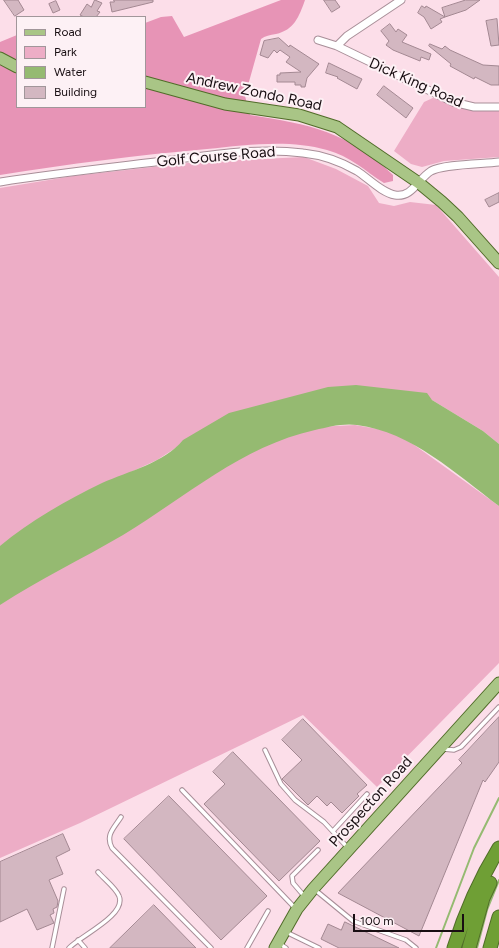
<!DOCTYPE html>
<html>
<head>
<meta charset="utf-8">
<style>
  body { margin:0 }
  #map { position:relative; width:499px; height:948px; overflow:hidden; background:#fcdee9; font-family:Figtree,sans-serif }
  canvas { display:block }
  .legend { position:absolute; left:16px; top:16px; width:130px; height:92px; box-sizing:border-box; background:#fdf1f5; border:1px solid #a1969a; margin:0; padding:5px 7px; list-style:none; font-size:12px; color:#180e12 }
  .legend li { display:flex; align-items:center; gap:8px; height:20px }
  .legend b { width:20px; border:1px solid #a1969a }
  .scale { position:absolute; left:353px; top:914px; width:111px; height:18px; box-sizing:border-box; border:2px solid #180e12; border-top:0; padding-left:5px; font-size:12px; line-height:14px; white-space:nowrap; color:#180e12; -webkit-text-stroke:3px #fdf1f5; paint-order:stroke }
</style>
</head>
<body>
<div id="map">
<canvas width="499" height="948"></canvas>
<ul class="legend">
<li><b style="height:5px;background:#a9c586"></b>Road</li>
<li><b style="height:11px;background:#edadc6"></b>Park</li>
<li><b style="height:11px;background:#95ba71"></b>Water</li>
<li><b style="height:11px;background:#d3b7c1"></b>Building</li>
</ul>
<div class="scale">100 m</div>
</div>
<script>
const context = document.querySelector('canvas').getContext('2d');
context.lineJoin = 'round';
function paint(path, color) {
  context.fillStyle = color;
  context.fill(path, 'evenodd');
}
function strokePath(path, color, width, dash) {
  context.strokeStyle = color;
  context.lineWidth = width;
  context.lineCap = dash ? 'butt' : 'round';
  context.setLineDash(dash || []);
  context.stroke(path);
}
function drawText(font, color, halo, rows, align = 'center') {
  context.font = font + ' Figtree,sans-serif';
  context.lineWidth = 4;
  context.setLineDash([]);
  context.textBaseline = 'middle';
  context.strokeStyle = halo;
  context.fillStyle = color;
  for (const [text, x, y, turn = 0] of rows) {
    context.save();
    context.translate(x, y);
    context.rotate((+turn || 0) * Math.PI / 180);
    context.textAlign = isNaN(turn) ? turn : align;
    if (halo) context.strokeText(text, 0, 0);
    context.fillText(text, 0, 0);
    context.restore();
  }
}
paint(new Path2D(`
  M 435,97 C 457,107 475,111 499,110 L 499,157 L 444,161 L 422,167 L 411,164 L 394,151 L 424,102 Z
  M 304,157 L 336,169 L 368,186 L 379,203 L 394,206 L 410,202 L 436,205 L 499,277 L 499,444 L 483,431 L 427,397 L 194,436 L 157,460 L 79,496 L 41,519 L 0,550 L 0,188 L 73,176 L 197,162 Z
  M 355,425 L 389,431 L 413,444 L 499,506 L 499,663 L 377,787 L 303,715 L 80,823 L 0,858 L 0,600 L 184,489 L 277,437 L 315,427 Z`), '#edadc6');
paint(new Path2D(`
  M 281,0 L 305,0 C 299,17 294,30 276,34 C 270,35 265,36 261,39 L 245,96 L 250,115 C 309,124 349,132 393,175 L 393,181 L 384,183 C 365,171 350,156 327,150 C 289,139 246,145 207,149 C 138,155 68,164 0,175 L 0,42 L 17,35 L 17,107 L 145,107 L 145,23 L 161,17 L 172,16 L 184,37 Z`), '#e794b6');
paint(new Path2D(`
  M 356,385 L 427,393 L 432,400 L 483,431 L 499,444 L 499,506 C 456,474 412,432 357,425 C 343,423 328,427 315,430 C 242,446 186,497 123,535 C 82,559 40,579 0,605 L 0,546 C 30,521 67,500 102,483 C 129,471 164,463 183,440 L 229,413 L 328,387 Z`), '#95ba71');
strokePath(new Path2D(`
  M 436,948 L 474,848 L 499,798
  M 477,948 L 487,910 L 499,880`), '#95ba71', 2);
const building = new Path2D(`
  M 4,0 L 18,0 L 24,10 L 15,16 Z
  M 95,0 L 102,3 L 97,11 L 100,12 L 96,17 L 84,17 L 80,15 L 87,4 L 91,7 Z
  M 114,0 L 153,0 L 153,2 L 112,12 L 110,2 L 114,2 Z
  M 324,0 L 335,0 L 340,7 L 332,12 Z
  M 466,0 L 480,0 L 466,10 L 445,17 L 442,8 Z
  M 56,1 L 60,10 L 53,13 L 49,4 Z
  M 422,6 L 425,8 L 426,6 L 445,17 L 440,19 L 442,22 L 431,29 L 424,17 L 418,13 Z
  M 497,19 L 499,45 L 491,46 L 486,21 Z
  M 390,24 L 396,32 L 398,29 L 407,35 L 402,42 L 431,54 L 429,60 L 421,57 L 420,61 L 393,50 L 386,45 L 389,41 L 381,31 Z
  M 279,38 L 289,47 L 290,45 L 319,64 L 307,78 L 305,87 L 301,87 L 301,85 L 295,85 L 295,82 L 277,82 L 277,75 L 280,75 L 280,73 L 301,72 L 286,62 L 290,57 L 280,50 L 277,53 L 274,50 L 268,58 L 260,55 L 264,41 Z
  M 430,44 L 442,49 L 445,46 L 450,50 L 483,65 L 499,66 L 499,85 L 491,85 L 475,77 L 474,79 L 450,66 L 451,64 L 429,46 Z
  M 329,63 L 362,79 L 357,89 L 337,78 L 338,77 L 326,73 Z
  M 384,86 L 413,108 L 406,118 L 377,95 Z
  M 499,193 L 499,202 L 489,207 L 485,200 Z
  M 499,717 L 499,762 L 485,782 L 483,780 L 419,936 L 338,893 L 462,763 L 459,760 Z
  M 303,719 L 367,785 L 357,794 L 359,796 L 342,813 L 331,802 L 327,806 L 317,796 L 308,805 L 282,779 L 302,760 L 282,740 Z
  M 233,752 L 320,841 L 279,881 L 204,804 L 225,784 L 213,772 Z
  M 169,796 L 267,896 L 221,940 L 124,839 Z
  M 63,834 L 70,850 L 56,857 L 63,874 L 49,880 L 58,901 L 57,907 L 53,909 L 54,913 L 50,915 L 54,923 L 37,930 L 27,909 L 0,922 L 0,862 Z
  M 154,905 L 196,948 L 110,948 Z
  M 345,922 L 399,948 L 339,948 L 321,939 L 328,924 L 341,930 Z`);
paint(building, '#d3b7c1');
strokePath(building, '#a38892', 1);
const lane = new Path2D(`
  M 443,749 L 454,750 L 461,747 L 499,707
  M 265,750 L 281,784 L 295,800 L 324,822 L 348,848
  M 182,790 L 296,909
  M 121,817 C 114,828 105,835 112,848 L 211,948
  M 333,831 L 367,794
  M 314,889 L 353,921 L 406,940 L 416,948
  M 305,897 L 293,883 L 292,876 L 318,850
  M 286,932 L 319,948
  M 78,940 L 85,948
  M 280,944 L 286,948
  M 52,948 L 64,889
  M 69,948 C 80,936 127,915 119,896 C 116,888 104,879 98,872
  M 247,948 L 268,911`);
const street = new Path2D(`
  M 318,40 L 337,46 L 453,102 L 474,107 L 499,107
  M 337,46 L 347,36 L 401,0
  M 0,182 C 57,173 114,167 171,160 C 214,155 259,147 303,153 C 322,155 340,161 357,171 C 368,178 382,193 395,195 C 412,198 418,179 431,171 C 443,164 483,164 499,162`);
const primary = new Path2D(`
  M 0,58 L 17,67
  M 145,82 L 225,104 L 299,115 L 337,127 L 419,183 L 442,202 L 458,217 L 499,263
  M 275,948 L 297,909 L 313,889 L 499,683`);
const highway = new Path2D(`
  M 454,948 C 465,913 480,879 499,848
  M 469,948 L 483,898 L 490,883
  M 490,948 L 499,917`);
strokePath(lane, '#a88e98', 5.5);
strokePath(street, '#a88e98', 9);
strokePath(primary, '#516c29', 13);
strokePath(highway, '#516c29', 15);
strokePath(lane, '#fff', 3.5);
strokePath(street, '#fff', 7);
strokePath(primary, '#a9c586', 11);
strokePath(highway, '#6f9f35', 13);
drawText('15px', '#180e12', '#fdf1f5', [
  ["Dick King Road",416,83,24],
  ["Andrew Zondo Road",254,92,12],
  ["Golf Course Road",216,157,-5],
  ["Prospecton Road",371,802,-48]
]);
</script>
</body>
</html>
